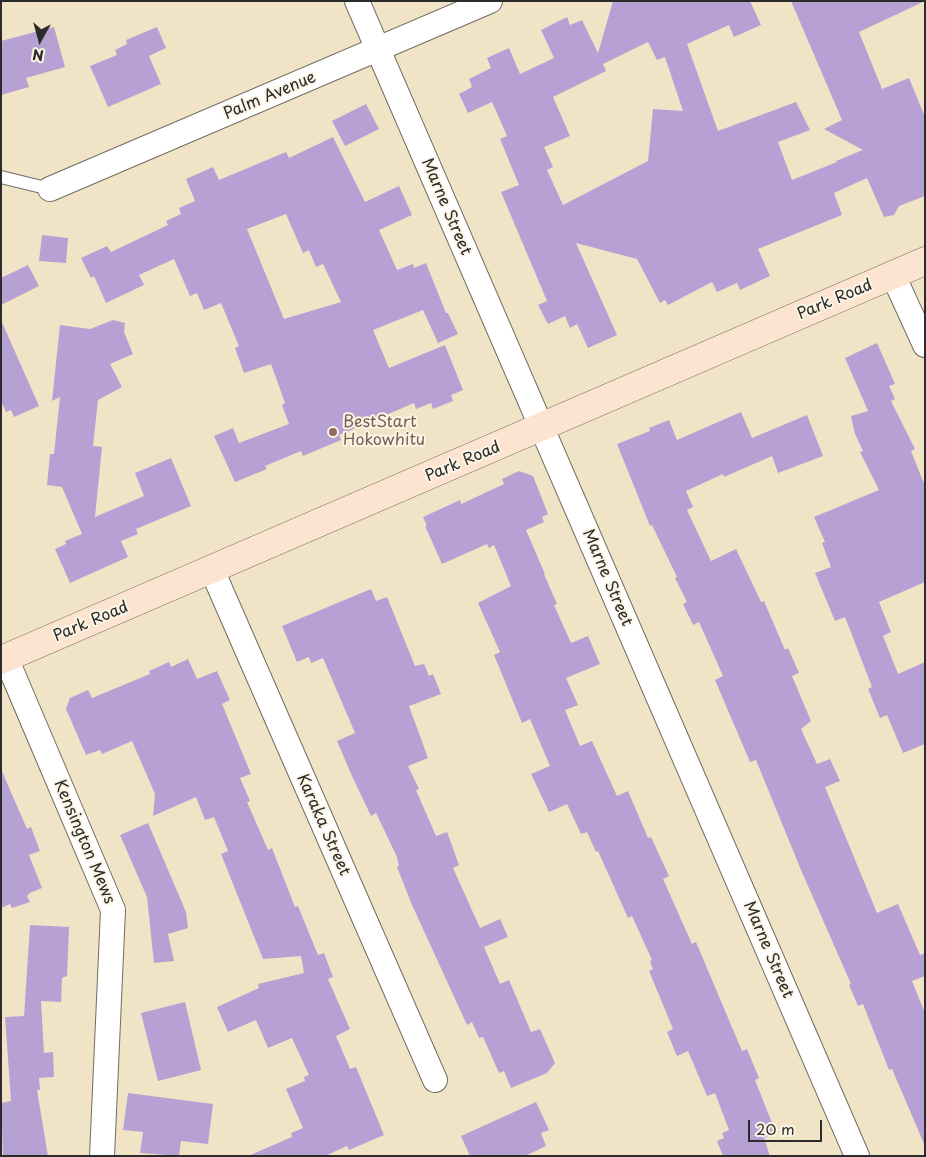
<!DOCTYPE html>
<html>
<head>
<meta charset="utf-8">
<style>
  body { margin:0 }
  #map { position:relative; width:926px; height:1157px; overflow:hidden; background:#f1e4c6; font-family:"Playpen Sans",sans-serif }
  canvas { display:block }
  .frame { position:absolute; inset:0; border:2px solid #2b2b2b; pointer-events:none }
  .north { position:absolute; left:15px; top:15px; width:50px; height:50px; -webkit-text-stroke:4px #fcf5e5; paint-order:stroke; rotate:187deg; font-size:14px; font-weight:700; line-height:20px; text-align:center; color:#2b2b2b }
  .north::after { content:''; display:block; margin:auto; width:18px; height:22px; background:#2b2b2b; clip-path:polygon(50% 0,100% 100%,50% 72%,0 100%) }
  .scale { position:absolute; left:748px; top:1120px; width:74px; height:22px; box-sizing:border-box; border:2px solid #2b2b2b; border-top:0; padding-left:6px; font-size:15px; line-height:18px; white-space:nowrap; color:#2b2b2b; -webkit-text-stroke:4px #fcf5e5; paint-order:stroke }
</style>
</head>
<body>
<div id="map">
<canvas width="926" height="1157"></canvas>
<div class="frame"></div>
<div class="north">N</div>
<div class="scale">20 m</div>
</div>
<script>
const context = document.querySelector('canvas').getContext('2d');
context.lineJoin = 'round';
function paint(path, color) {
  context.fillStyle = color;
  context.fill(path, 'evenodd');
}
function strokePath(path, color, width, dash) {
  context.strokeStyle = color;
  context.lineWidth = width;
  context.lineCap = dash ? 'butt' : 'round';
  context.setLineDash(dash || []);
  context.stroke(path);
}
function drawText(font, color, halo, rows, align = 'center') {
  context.font = font + ' "Playpen Sans",sans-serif';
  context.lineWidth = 4;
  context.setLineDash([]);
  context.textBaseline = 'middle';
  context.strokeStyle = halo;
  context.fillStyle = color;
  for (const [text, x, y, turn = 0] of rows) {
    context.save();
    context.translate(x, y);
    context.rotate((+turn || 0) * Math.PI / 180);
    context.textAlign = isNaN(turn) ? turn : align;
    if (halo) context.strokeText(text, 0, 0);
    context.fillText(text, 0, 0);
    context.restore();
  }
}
paint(new Path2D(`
  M 613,1 L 750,1 L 761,25 L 734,37 L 729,25 L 687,44 L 718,131 L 796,102 L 810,130 L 778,142 L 792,180 L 837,162 L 836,161 L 863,150 L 824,129 L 842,120 L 791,1 L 925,1 L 859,32 L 882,89 L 909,78 L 925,117 L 925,196 L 899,206 L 894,215 L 884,217 L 867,178 L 834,193 L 842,215 L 758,249 L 770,276 L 740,290 L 737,283 L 717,292 L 712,282 L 668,305 L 665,300 L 660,303 L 637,259 L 576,243 L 617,335 L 588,348 L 577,324 L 570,328 L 565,316 L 548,324 L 538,305 L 547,301 L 501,192 L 519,185 L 500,139 L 507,136 L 492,102 L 468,113 L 459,94 L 472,87 L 469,79 L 491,68 L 487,58 L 509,48 L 520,74 L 554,58 L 541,30 L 567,17 L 570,25 L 582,20 L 598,53 ZM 648,42 L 657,60 L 665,57 L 683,111 L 653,109 L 648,161 L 563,205 L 547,170 L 553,167 L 544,147 L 570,136 L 553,97 L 606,71 L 603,64 Z
  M 54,27 L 65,67 L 26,78 L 29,87 L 1,95 L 1,41 Z
  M 157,27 L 166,48 L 149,56 L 161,84 L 108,107 L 90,66 L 117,55 L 115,50 L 127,44 L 126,40 Z
  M 366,104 L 379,129 L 345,146 L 332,121 Z
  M 333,137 L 365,202 L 399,186 L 412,215 L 379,230 L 397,270 L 413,264 L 414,268 L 426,263 L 446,313 L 448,313 L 458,334 L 438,343 L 423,310 L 373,330 L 389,368 L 445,345 L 463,390 L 451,395 L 453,401 L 433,409 L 431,403 L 416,409 L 414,403 L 339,435 L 341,440 L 303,456 L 301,451 L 265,466 L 267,469 L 235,482 L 214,436 L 233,428 L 239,443 L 289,424 L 282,405 L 285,403 L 271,364 L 244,373 L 235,348 L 239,346 L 221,303 L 204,310 L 197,293 L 190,296 L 174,259 L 139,275 L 144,285 L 106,303 L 94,276 L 91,278 L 81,258 L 107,246 L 111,252 L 168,225 L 166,221 L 181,214 L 179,208 L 195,201 L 186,179 L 213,167 L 219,180 L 286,152 L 289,158 ZM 286,214 L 303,253 L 309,250 L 316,267 L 323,264 L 341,302 L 284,319 L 247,229 Z
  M 42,235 L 68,238 L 66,263 L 39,261 Z
  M 28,265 L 39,286 L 1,305 L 1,278 Z
  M 1,320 L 39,406 L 14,417 L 11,410 L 6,412 L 1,401 Z
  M 113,320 L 125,323 L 124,332 L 133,354 L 110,364 L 122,387 L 98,400 L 93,446 L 102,447 L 95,517 L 144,496 L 135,473 L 171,458 L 191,506 L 136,529 L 138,534 L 121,541 L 128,557 L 70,583 L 55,549 L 66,544 L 65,541 L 82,534 L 62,487 L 47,485 L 50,454 L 54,454 L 60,397 L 52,401 L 60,325 L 90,329 Z
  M 877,343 L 895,384 L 889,386 L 895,399 L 891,401 L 915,449 L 911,451 L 925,486 L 925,582 L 879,602 L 891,632 L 883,636 L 898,674 L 925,662 L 925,744 L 903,753 L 887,715 L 880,718 L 868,689 L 872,687 L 845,617 L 835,621 L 815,573 L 831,567 L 822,543 L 825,542 L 814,517 L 879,490 L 860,452 L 863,451 L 855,434 L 851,416 L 868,411 L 845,358 Z
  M 741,412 L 752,438 L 807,415 L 823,456 L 778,473 L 772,456 L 724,477 L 723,474 L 686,491 L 693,507 L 687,510 L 711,561 L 736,549 L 761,602 L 764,601 L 785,650 L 788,648 L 799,673 L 792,676 L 811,721 L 801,729 L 817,764 L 830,759 L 840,781 L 825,787 L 877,913 L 898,904 L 920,955 L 925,953 L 925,976 L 912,981 L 925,1013 L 925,1146 L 892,1069 L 889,1070 L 863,1004 L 858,1006 L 849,985 L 851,984 L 801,870 L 756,760 L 750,762 L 715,680 L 723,676 L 699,622 L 693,625 L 683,604 L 687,602 L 675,578 L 677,577 L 652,525 L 650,526 L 617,444 L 650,431 L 649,428 L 669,420 L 677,440 Z
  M 519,471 L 533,476 L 548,514 L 542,517 L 544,522 L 526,530 L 545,574 L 544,574 L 557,604 L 554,605 L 571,643 L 588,636 L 600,664 L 566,678 L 578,705 L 565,710 L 580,746 L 592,741 L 617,796 L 628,791 L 648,838 L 651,837 L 669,876 L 663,879 L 692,944 L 696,942 L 742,1051 L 747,1049 L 759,1078 L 755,1080 L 776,1133 L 764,1138 L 770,1156 L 723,1156 L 717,1141 L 724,1138 L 722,1133 L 729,1130 L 715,1093 L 707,1096 L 688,1051 L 677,1056 L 667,1032 L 673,1029 L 649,971 L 653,969 L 650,961 L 652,960 L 632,916 L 628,918 L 598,851 L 596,852 L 587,832 L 581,834 L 567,804 L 549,812 L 531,774 L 550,766 L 530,719 L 522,723 L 494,655 L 500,652 L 478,603 L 511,586 L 494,545 L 489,548 L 487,544 L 442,564 L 425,526 L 427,526 L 423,517 L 460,500 L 461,504 L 504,484 L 502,479 Z
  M 371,589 L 376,601 L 387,597 L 415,666 L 424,664 L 429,676 L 433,674 L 441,694 L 409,706 L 428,758 L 408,766 L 419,789 L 416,790 L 436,836 L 447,832 L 459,865 L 453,868 L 480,928 L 500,919 L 508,937 L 484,947 L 500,984 L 509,980 L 531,1032 L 540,1029 L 555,1063 L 547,1073 L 511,1088 L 504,1071 L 499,1073 L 483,1037 L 479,1038 L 472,1022 L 467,1025 L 412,905 L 397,867 L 399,866 L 397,857 L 376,813 L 371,816 L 352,776 L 337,741 L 355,733 L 323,658 L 311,663 L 309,657 L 297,662 L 282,626 Z
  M 188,659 L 197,679 L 217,671 L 230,700 L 222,704 L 251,774 L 240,778 L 250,801 L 247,802 L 268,850 L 272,848 L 295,907 L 298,906 L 318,955 L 324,953 L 333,977 L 328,979 L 350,1029 L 336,1036 L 350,1069 L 356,1067 L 384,1135 L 349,1150 L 347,1146 L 325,1156 L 248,1156 L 292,1137 L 291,1133 L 303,1128 L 286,1089 L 305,1081 L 304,1077 L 309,1075 L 292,1038 L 268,1048 L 256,1020 L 228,1032 L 217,1007 L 259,988 L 258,984 L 304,973 L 301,956 L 263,959 L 221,854 L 228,851 L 214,817 L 205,820 L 196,797 L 153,816 L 155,794 L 132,741 L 102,754 L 100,750 L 86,755 L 66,709 L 70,698 L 88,690 L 92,698 L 150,674 L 149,671 L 169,662 L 171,667 Z
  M 1,769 L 27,829 L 31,827 L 40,851 L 29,855 L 42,888 L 30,893 L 27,896 L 30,902 L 12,908 L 10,904 L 1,908 Z
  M 148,823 L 186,912 L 188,928 L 168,934 L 174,961 L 154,963 L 147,897 L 120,835 Z
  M 30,925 L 69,927 L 67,976 L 62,978 L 61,1002 L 41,1001 L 44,1053 L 53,1052 L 54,1077 L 39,1078 L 40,1090 L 37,1090 L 48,1156 L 3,1156 L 1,1103 L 11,1101 L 5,1017 L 24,1016 Z
  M 185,1002 L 201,1070 L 158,1081 L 141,1013 Z
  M 128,1093 L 213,1104 L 208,1144 L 181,1141 L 179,1156 L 140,1153 L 143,1132 L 123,1130 Z
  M 536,1102 L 549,1130 L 541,1133 L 546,1146 L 525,1156 L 470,1156 L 461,1136 Z`), '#b7a1d4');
const lane = new Path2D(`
  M 1,177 L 50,189`);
const street = new Path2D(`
  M 357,1 L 857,1156
  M 50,189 L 490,1
  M 893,275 L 925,345
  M 212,570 L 435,1080
  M 6,658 L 113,910 L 102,1156`);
const secondary = new Path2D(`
  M 1,660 L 925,261`);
strokePath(lane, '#706c61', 14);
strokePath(street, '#706c61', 26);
strokePath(secondary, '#706c61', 29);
strokePath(lane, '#fff', 12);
strokePath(street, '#fff', 24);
strokePath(secondary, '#fde4d0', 28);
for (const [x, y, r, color] of [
  [333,432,5,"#8d6e63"]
]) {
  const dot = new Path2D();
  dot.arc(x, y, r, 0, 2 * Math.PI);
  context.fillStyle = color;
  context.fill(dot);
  strokePath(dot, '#fcf5e5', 2);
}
drawText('16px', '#2b2b2b', '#fcf5e5', [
  ["Palm Avenue",270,96,-23],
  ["Marne Street",446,207,67],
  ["Park Road",835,300,-23],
  ["Park Road",463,462,-23],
  ["Marne Street",607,578,67],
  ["Park Road",91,622,-23],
  ["Karaka Street",323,825,66],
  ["Kensington Mews",84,842,67],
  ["Marne Street",768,950,67]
]);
drawText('16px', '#785e54', '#fcf5e5', [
  ["BestStart",343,423],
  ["Hokowhitu",343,441]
], 'left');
</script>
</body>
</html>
